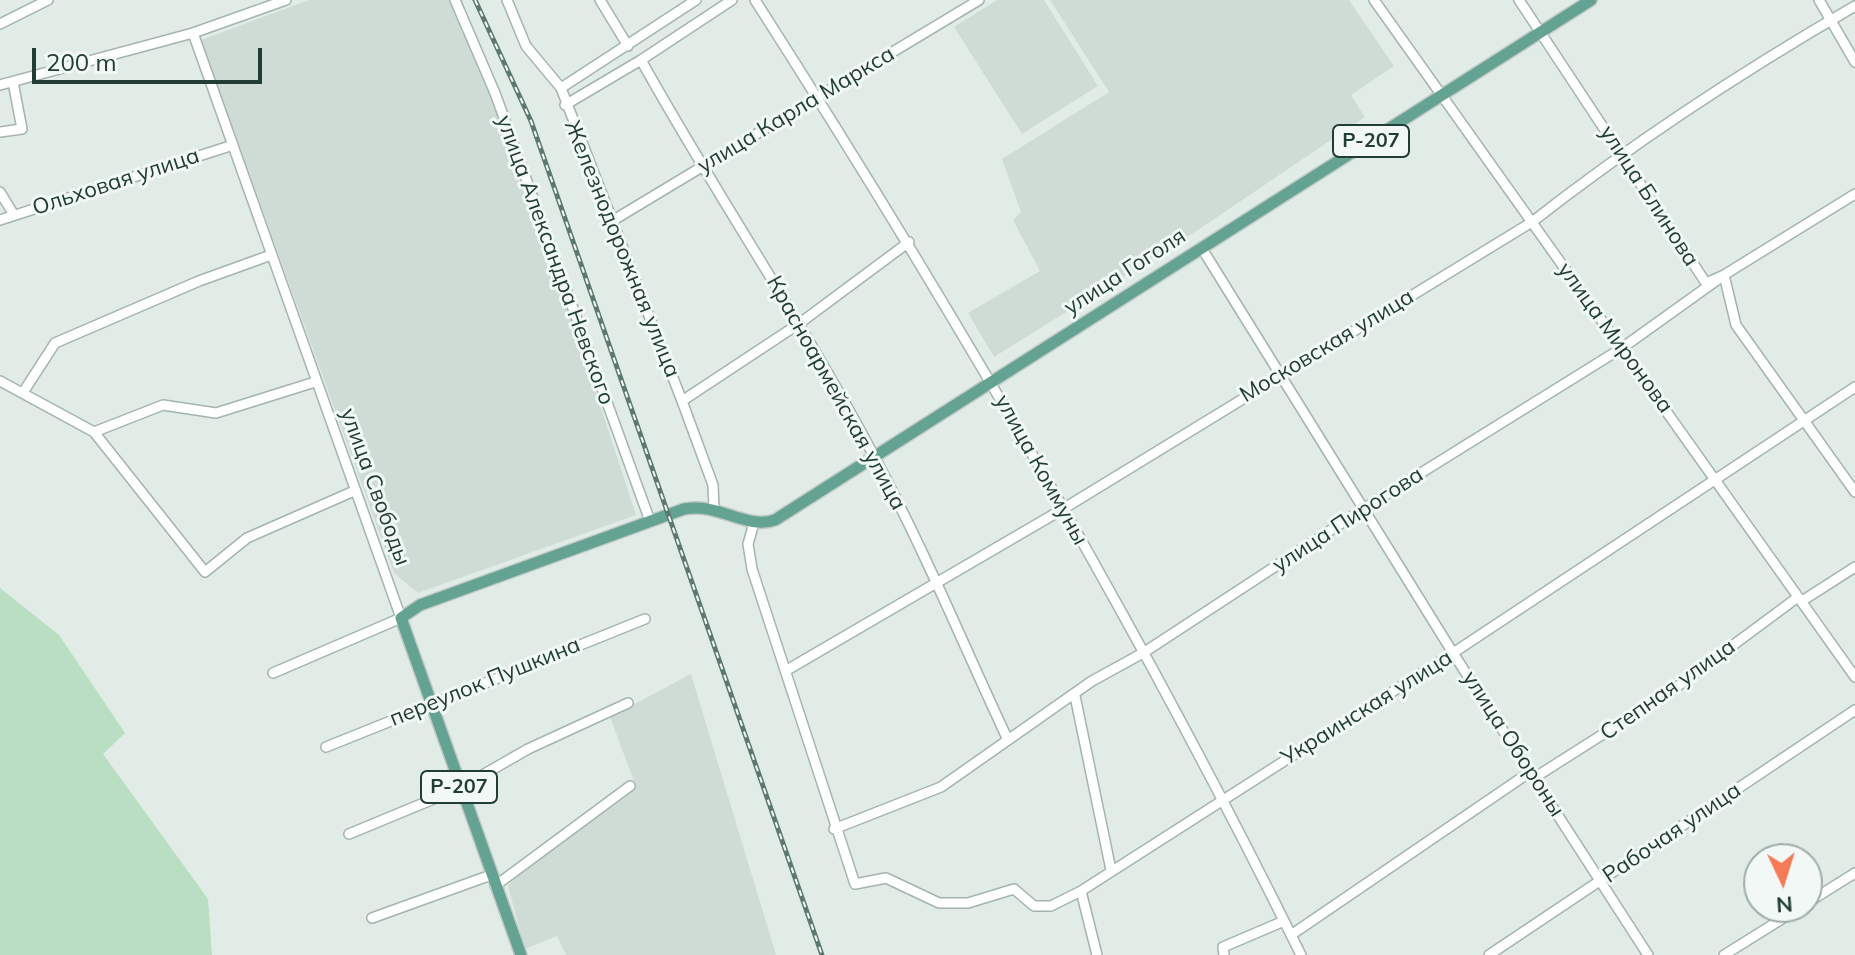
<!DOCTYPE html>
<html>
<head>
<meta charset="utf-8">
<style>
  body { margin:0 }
  #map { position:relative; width:1855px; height:955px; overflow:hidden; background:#e1ece7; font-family:Mulish,sans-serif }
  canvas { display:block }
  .north { position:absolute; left:1743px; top:843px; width:80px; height:80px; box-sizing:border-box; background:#f2f8f5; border:2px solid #9eada8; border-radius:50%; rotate:176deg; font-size:22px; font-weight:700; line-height:32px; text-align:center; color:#213d35 }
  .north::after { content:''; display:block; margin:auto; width:28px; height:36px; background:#f67a55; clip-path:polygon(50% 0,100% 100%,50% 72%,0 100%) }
  .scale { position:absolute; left:32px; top:48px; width:230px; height:36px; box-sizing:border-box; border:4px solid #213d35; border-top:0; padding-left:10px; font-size:24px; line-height:28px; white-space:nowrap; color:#213d35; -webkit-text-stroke:6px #f2f8f5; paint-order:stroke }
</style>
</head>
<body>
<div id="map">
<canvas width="1855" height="955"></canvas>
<div class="north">N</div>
<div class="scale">200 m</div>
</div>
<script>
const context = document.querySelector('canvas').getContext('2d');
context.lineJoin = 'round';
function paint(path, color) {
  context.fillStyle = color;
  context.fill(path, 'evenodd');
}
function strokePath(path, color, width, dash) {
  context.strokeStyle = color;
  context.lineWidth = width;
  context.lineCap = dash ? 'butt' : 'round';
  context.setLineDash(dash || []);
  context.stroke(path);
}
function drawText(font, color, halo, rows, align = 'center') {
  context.font = font + ' Mulish,sans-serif';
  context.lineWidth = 6;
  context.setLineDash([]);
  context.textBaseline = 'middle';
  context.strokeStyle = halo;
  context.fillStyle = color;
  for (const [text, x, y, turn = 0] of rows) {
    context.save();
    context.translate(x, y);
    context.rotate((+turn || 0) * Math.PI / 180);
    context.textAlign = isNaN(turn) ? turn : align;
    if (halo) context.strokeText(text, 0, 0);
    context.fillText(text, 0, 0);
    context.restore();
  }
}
paint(new Path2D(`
  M 309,0 L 453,0 L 480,62 L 550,269 L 560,282 L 636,515 L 418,593 L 394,573 L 201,40 Z
  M 997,0 L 1044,0 L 1098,86 L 1022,134 L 954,27 Z
  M 1050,0 L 1349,0 L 1394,66 L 1351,95 L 1365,117 L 1198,230 L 994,357 L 968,313 L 1040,271 L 1013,220 L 1021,212 L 1002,159 L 1109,92 Z
  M 691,674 L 776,955 L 566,955 L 557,936 L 525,949 L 508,886 L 523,868 L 635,784 L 610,717 Z`), '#cfdcd6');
paint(new Path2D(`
  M 0,588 L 59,635 L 125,733 L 103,754 L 208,899 L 212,955 L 0,955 Z`), '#b9dec2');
const minor = new Path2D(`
  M 455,0 L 495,93 L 650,521
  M 507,0 L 526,46 L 561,88 L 682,401 L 713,485 L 714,508
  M 600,0 L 628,46
  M 755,0 C 953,309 1139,626 1301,955
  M 1374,0 L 1855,677
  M 1519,0 L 1706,283 L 1724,275 L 1736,325 L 1855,492
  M 1819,0 L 1855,62
  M 0,24 L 48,0
  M 193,33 L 401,618 L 273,673
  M 641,60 C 716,195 803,322 875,458 C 924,549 963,644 1007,738
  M 0,85 L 193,33 L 286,0
  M 561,88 L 696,0
  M 565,105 L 641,60 L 732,0
  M 0,132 L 22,129 L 13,82
  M 0,192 L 14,215
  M 0,220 L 233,145
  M 612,221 L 979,0
  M 1201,247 L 1453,653 L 1648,955
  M 0,381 L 94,432 L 205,572 L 247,538 L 354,491
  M 24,391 L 55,343 L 199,281 L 271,255
  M 682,401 L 800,323 L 909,242
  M 94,432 L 163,405 L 216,413 L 315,382
  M 754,523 L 748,544 L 752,569 L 855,884 L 886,878 L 939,903 L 968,903 L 1014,889 L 1034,906 L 1051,906 L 1081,891 L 1453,653 L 1855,387
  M 1802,601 L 1855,567
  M 787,670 L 1063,509 L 1532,222 C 1633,143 1743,71 1855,6
  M 1075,696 L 1111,870
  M 326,747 L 645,619
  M 1534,778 L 1674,689 L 1798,597
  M 834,829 L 941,787 L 1092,681 L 1143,653 L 1363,509 L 1622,348 L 1724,275 L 1855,194
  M 349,834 L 460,788 L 528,749 L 628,703
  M 495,886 L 630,786
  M 1081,891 L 1097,955
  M 1807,903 L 1855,873
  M 372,918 L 491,875
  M 1291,935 L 1530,772
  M 1224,955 L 1223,947 L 1284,921
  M 1489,955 L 1855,710
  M 1724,955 L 1801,907`);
const major = new Path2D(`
  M 521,955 L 401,618 L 420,605 L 684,509 C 718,502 746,530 775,520 L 1591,0`);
strokePath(minor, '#a4b4ae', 12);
strokePath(major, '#c1c9c6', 14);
strokePath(minor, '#fff', 9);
strokePath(major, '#64a392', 11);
const rail = new Path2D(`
  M 475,0 L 531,121 L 822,955`);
strokePath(rail, '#5b7970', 5);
strokePath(rail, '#f2f8f5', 2, [6]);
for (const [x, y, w] of [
  [1371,141,76],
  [459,787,76]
]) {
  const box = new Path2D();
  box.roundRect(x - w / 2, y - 16, w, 32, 6);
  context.fillStyle = '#f2f8f5';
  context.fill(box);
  strokePath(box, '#213d35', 2);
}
drawText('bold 20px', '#213d35', null, [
  ["Р-207",1371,141],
  ["Р-207",459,787]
]);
drawText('22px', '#213d35', '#f2f8f5', [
  ["улица Карла Маркса",796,110,-31],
  ["Ольховая улица",116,182,-18],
  ["улица Блинова",1649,196,57],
  ["Железнодорожная улица",622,249,68],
  ["улица Александра Невского",555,260,70],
  ["улица Гоголя",1125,272,-33],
  ["улица Миронова",1615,338,54],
  ["Московская улица",1327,346,-31],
  ["Красноармейская улица",836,393,61],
  ["улица Коммуны",1041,470,61],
  ["улица Свободы",375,487,70],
  ["улица Пирогова",1348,520,-33],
  ["переулок Пушкина",485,682,-22],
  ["Степная улица",1668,690,-35],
  ["Украинская улица",1367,708,-32],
  ["улица Обороны",1513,744,57],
  ["Рабочая улица",1672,833,-34]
]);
</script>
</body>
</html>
